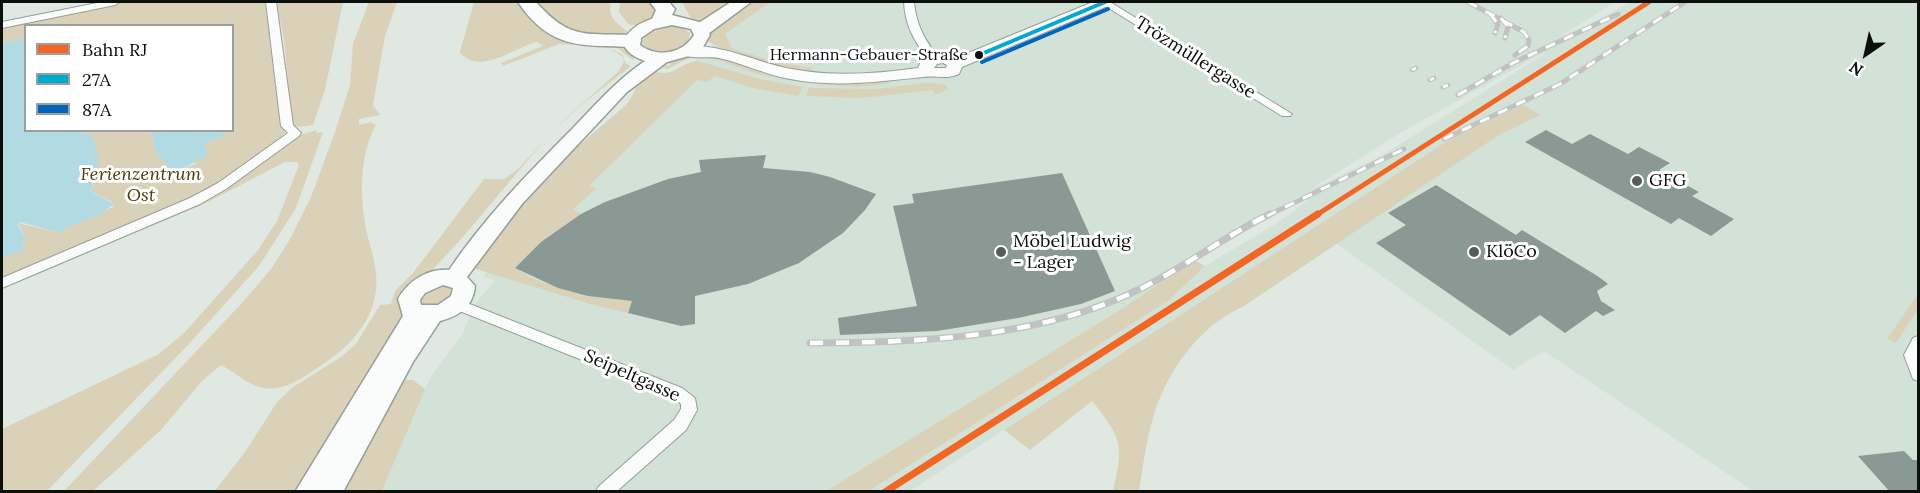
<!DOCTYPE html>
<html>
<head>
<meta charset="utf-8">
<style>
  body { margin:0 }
  #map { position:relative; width:1920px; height:493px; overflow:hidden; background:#e0e8e2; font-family:Lora,serif }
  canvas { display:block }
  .frame { position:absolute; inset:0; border:3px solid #0b100c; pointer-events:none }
  .legend { position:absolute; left:24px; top:24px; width:210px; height:108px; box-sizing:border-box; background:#fff; border:2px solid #9d9f9e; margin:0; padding:8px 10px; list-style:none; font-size:18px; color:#0b100c }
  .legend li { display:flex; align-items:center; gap:12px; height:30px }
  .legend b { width:30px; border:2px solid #9d9f9e }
  .north { position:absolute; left:1836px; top:24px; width:60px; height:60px; -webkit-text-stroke:4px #fff; paint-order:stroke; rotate:214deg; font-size:16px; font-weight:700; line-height:24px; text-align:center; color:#0b100c }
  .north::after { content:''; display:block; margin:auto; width:21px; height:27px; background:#0b100c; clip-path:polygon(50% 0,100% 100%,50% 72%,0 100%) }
</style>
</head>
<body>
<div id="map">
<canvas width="1920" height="493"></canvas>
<div class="frame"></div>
<ul class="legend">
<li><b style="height:8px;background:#f26522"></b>Bahn RJ</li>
<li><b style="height:8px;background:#00a9ce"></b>27A</li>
<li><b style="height:8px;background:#0065bd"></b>87A</li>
</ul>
<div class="north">N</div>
</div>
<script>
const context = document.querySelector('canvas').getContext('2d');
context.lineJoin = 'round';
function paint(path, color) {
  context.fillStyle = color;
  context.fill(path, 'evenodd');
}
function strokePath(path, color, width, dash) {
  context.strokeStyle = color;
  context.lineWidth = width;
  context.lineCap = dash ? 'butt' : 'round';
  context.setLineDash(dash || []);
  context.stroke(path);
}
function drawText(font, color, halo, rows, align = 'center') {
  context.font = font + ' Lora,serif';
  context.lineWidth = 6;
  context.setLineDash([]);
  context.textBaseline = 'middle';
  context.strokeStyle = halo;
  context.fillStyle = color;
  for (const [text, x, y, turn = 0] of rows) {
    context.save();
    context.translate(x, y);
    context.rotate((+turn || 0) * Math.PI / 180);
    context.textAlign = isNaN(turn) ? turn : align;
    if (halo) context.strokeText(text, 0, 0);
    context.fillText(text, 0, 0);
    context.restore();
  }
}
paint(new Path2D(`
  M 771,2 L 1615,2 L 1558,38 L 1604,17 L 1629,2 L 1918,2 L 1918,491 L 1753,491 L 1544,351 L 1513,370 L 1336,243 L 1499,135 L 1541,115 L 1523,105 L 1453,137 L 910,491 L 869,491 L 1168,301 L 1205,266 L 1276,224 L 1308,201 L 1300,195 L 1199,257 L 1123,308 L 826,491 L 382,492 L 417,402 L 434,372 L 462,335 L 474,305 L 495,281 L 483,276 L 680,74 L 725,34 ZM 1543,53 L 1545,54 L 1379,157 L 1308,191 L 1400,133 Z`), '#d2e2d6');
paint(new Path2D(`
  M 123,2 L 265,2 L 285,132 C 264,160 221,184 190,200 L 2,281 L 2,258 L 22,249 L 25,238 L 18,223 L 61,233 L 64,229 L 113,207 L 112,202 L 90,191 L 97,179 L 85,131 L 151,131 L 157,155 L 173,171 L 178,171 L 195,164 L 205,143 L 224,136 L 224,131 L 232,130 L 232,26 L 26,26 L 25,38 L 2,43 L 2,27 Z
  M 276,2 L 343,2 L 325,90 L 313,125 L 298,127 L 292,124 L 284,39 Z
  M 369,2 L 397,2 L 385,36 L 373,105 L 380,115 L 359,119 L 359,125 L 371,122 L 376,125 C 360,154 360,190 365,223 C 367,238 373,252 375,267 C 383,307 358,341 326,362 C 296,382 274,402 240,377 C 233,372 228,369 221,365 L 202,381 L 161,430 L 93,491 L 64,491 L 241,304 L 271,269 L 289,241 L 311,197 L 335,132 L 350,85 L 353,44 Z
  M 474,2 L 516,2 L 548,35 L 573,43 L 622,45 L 633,55 L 634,61 L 616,47 L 559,44 L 503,66 L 501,63 L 543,46 L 537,42 C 515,47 478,77 460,52 Z
  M 532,2 L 611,2 C 607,17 617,23 628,32 L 627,35 L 585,37 L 552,24 Z
  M 620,2 L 648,2 L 657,8 L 656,17 L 638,26 L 628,24 L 619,12 Z
  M 682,2 L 736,2 L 702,23 L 690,17 Z
  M 755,2 L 771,2 L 725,34 L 731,46 L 730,48 L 776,62 L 813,68 L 811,72 L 744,58 L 709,42 L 709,31 L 735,12 Z
  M 667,26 L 681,27 L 690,33 L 689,41 C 677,52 652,58 642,42 L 646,34 Z
  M 608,48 L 622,54 L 626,64 L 631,66 C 603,88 575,108 551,134 C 500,189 457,252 400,300 L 399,308 L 404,315 L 299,491 L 214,492 L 245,452 L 277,402 L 293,387 L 341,357 L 356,344 L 380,305 L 391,304 L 395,291 L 413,273 L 484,179 L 504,179 L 517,170 L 565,119 L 619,71 L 624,61 L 622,56 Z
  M 693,55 L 720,59 L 781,76 L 838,83 L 893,82 C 861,93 784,81 751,72 C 735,67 718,58 702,57 C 688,56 680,63 668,69 L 654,66 L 662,64 L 669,66 L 671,64 L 665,62 Z
  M 698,61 L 760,79 L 803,87 L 798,96 L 753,88 L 715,76 L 707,82 L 697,80 L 589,186 L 597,188 L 573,209 L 581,214 L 541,242 L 515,268 C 550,291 591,296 632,301 L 628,313 L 594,305 L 472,268 L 549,171 L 626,105 C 636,93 636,81 648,70 C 678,79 674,64 698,61 Z
  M 928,83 L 946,85 L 948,89 L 935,95 L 933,90 L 862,98 L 806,96 L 809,88 L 874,89 Z
  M 1523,105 L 1541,115 L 1499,135 L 1244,306 C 1200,325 1166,372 1153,418 C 1146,442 1143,467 1139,491 L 1113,491 C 1124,444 1122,439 1092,401 L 1030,450 L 1004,430 L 1453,137 Z
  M 317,130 L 316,133 L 323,132 L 296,208 L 259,266 L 188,345 L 47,491 L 2,491 L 2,429 L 159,354 L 185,332 L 258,250 L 277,221 L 299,165 L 297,162 L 285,162 L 204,204 L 2,289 L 2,286 L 193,205 L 296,136 Z
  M 1194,260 L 1205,266 L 1168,301 L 869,491 L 826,491 L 1123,308 Z
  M 446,282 L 457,290 L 443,307 L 419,307 L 418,295 Z
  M 1918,294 L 1918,309 L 1896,343 L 1887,339 Z
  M 405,380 L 413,380 L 425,389 L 382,491 L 337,492 Z`), '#d9d2b9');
paint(new Path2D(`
  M 25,38 L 26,130 L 85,131 L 86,133 L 92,137 C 101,156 100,173 90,191 L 114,204 L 99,215 L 64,229 L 61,233 L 20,222 L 18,225 L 25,238 L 22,249 L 24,253 L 21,254 L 19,252 L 2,258 L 2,43 Z
  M 151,131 L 224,131 L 224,136 L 205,143 L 207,156 L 178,171 L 173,171 L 157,155 Z`), '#b2dae3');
paint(new Path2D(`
  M 1546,130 L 1572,144 L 1590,134 L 1628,154 L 1639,147 L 1670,163 L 1659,170 L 1699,192 L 1692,196 L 1734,219 L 1711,236 L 1679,218 L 1671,224 L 1525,142 Z
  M 766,155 L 763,168 L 810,172 L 830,177 L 876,194 L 865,210 L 843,233 L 799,263 L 748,284 L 695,296 L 695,324 L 681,326 L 628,313 L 632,301 L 588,296 L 558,288 L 515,268 L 541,242 L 581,214 L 605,202 L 668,179 L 701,172 L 699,160 Z
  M 1062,173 L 1115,291 L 1081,304 L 1018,318 L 937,331 L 840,335 L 838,318 L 917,306 L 893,206 L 914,203 L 912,194 Z
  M 1436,185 L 1516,235 L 1522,230 L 1599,277 L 1608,284 L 1597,291 L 1601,301 L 1615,310 L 1603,316 L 1596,311 L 1565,333 L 1540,315 L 1510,336 L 1376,243 L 1406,225 L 1388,213 Z
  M 1904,451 L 1913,460 L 1918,460 L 1918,492 L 1890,492 L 1858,456 Z`), '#8a9994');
const street = new Path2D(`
  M 102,2 L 120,2 L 115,5 L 2,28 L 2,22 Z
  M 266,2 L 276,2 L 293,125 L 301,133 L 299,136 L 226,189 L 200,204 L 2,288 L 2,278 L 190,198 L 218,183 L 288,133 L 281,126 Z
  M 904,2 L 914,2 C 916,26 926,41 939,59 L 938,61 L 930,61 C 915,43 905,26 904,2 Z
  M 1099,2 L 1110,2 L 1292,114 L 1290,116 L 1282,116 Z
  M 457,299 L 682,388 L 695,398 L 697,410 L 686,430 L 616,492 L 596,492 L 598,487 L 674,420 L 681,409 L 681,404 L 672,396 L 452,308 L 450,304 L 452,300 Z
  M 1918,336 L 1918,381 L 1913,379 L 1904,355 L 1913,338 Z`);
const secondary = new Path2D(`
  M 1093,2 L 1112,2 L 1110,5 L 962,67 L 959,74 C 946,80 936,75 923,77 C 876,82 831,88 785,78 C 762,73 741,63 719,58 C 708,56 686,60 679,52 C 693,36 750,58 767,63 C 816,78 868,75 918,68 L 922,59 L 939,54 L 956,58 ZM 943,63 L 947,65 L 946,68 L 934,68 L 937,64 Z`);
const primary = new Path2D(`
  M 672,15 L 703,23 L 710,35 L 703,47 L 696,54 L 667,62 L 627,92 L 522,204 L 467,277 L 475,286 C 473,307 459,316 440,321 L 413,362 L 343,492 L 295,492 L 403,316 L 398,299 C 408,281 428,268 449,270 C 485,217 529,172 574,127 C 597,103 618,79 645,61 C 635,57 625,53 623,41 C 634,22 651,18 672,15 ZM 672,25 L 691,29 L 694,35 C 683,54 657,58 640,45 L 641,38 L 654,29 ZM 443,285 L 453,288 L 451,296 L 438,305 L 421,305 L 420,300 L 425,293 Z`);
const highway = new Path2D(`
  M 518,2 L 536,2 C 570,40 584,33 631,35 L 638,37 L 641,41 L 638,45 C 627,48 616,46 605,46 C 564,46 541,36 518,2 Z
  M 650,2 L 669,2 L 675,9 L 667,25 L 653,25 L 651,21 L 656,10 Z
  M 731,2 L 751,2 L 708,34 L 694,34 L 692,30 L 694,26 Z`);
strokePath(street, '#979e99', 2);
strokePath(secondary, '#979e99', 2);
strokePath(primary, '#979e99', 3);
strokePath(highway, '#979e99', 3);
paint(street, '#fafcfb');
paint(secondary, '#fafcfb');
paint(primary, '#fafcfb');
paint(highway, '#fafcfb');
const railFar1 = new Path2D(`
  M 1468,2 L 1524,32 L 1529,40 L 1528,46 L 1515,55
  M 1490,14 L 1498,24 L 1495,33
  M 1501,18 L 1508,27 L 1505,38
  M 1412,70 L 1416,68
  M 1430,80 L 1434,78
  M 1443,87 L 1448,85
  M 1458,95 L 1513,63 L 1618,14
  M 1444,139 L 1560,84 L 1685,2
  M 1267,216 L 1404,149`);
const rail = new Path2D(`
  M 810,343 C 922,342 1037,339 1140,289 C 1185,267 1225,236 1270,214`);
strokePath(railFar1, '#c1c3c2', 5);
strokePath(rail, '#c1c3c2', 7);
strokePath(railFar1, '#fff', 3, [10]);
strokePath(rail, '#fff', 4.5, [13]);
strokePath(new Path2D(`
  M 979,55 L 1105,2`), '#00a9ce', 4);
strokePath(new Path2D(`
  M 982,62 L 1108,9`), '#0065bd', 4);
strokePath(new Path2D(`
  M 1315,216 L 1649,2`), '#f26522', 5);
strokePath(new Path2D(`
  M 885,492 L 1318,214`), '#f26522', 7);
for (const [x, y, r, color] of [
  [979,55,5,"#0b100c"],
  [1637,181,6,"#565c57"],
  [1001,252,6,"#565c57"],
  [1474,252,6,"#565c57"]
]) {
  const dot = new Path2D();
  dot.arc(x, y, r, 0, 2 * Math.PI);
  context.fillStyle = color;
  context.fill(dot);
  strokePath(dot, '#fff', 2);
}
drawText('16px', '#0b100c', '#fff', [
  ["Hermann-Gebauer-Straße",968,55]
], 'right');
drawText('18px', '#0b100c', '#fff', [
  ["Trözmüllergasse",1195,58,32],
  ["Seipeltgasse",632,376,24]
]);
drawText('italic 18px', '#503b06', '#fff', [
  ["Ferienzentrum",141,175],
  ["Ost",141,196]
]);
drawText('18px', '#0b100c', '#fff', [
  ["GFG",1649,181],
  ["Möbel Ludwig",1013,242],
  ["- Lager",1013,263],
  ["KlöCo",1486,252]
], 'left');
</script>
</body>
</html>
